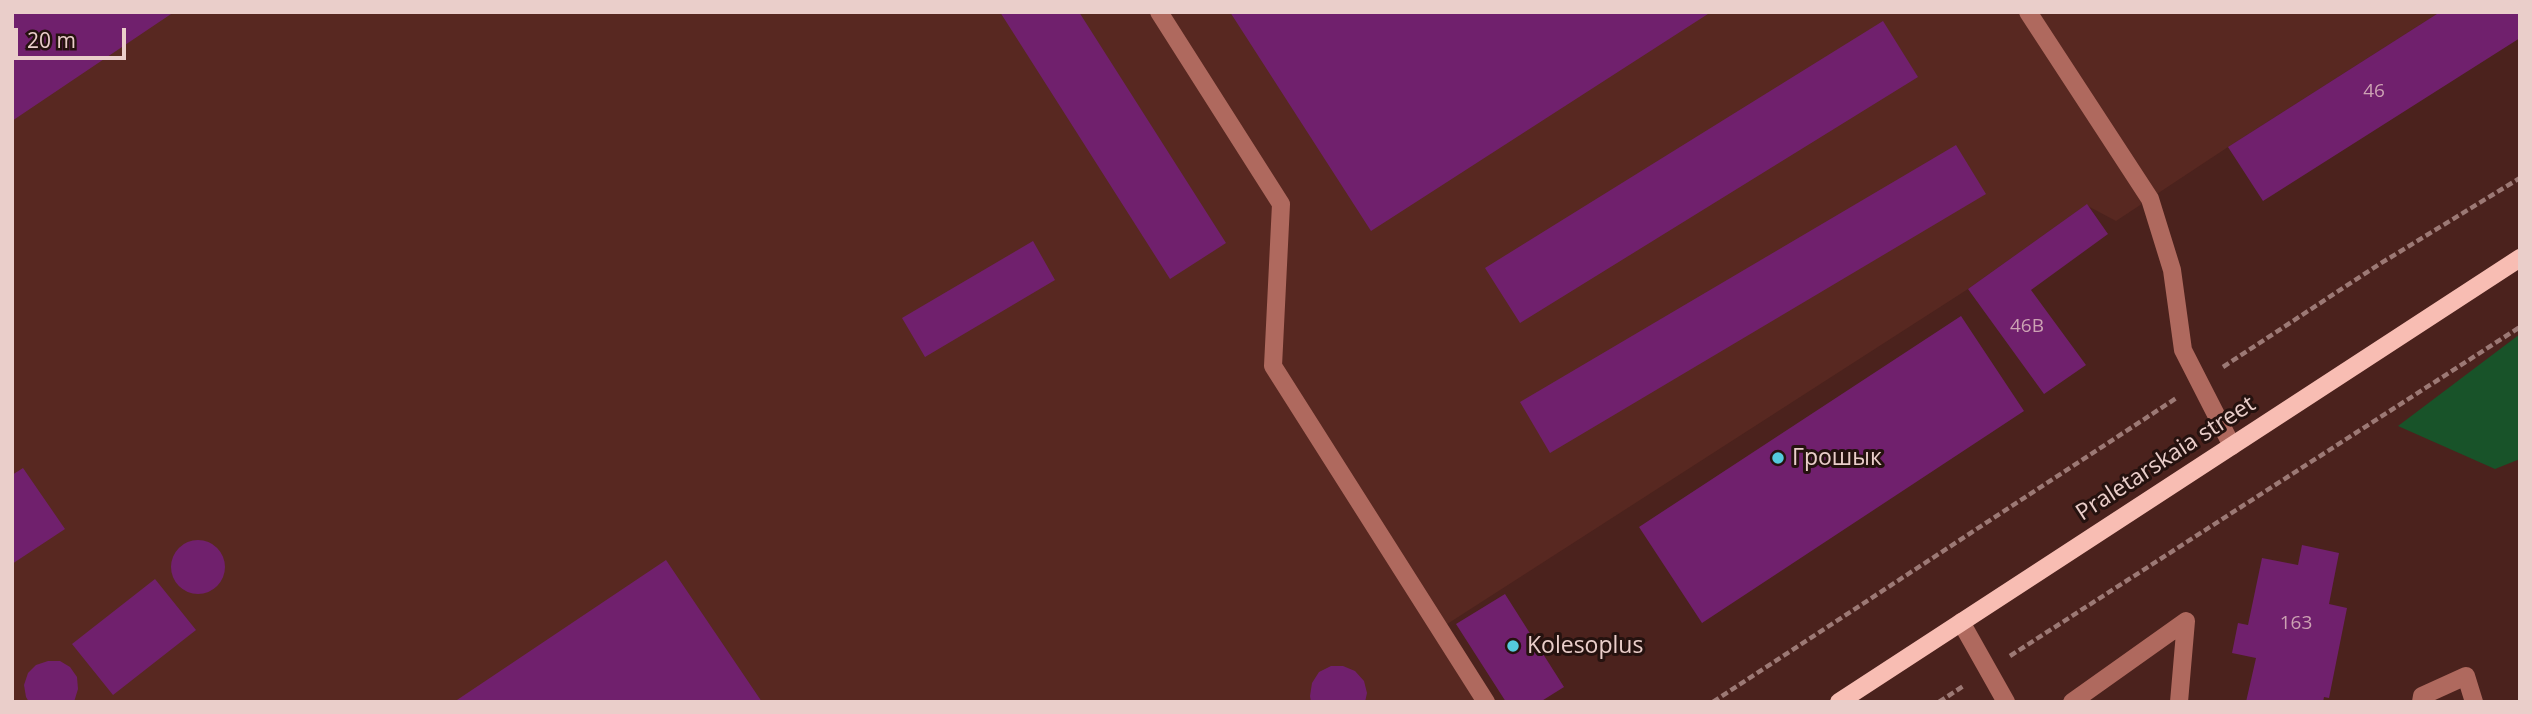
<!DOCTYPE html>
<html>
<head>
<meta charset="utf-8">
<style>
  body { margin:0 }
  #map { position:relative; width:2532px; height:714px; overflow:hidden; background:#4b221d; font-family:"Open Sans",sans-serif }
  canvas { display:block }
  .frame { position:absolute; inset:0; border:14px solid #eaceca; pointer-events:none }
  .scale { position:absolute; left:14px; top:28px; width:112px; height:32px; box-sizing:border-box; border:4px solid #eaceca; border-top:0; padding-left:9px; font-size:21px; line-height:24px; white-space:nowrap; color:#eaceca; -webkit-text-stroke:5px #25120f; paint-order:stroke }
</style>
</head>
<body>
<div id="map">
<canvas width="2532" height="714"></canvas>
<div class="frame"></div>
<div class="scale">20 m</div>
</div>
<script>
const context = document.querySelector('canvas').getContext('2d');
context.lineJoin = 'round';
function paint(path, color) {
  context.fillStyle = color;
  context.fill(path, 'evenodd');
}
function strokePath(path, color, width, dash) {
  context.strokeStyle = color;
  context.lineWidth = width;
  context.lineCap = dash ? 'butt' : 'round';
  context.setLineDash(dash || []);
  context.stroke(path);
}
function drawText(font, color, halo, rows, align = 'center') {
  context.font = font + ' "Open Sans",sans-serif';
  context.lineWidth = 6;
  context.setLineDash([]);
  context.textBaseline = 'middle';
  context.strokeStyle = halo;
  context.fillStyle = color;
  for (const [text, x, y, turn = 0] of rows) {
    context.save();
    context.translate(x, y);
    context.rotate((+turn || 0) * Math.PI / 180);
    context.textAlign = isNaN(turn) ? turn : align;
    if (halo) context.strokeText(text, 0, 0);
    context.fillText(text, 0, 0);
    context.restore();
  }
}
paint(new Path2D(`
  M 12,12 L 2440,12 L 2228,147 L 2116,221 L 2086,205 L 1968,289 L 1441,628 L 1494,702 L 12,702 Z`), '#582821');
paint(new Path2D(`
  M 2520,334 L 2520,459 L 2495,469 L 2398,426 Z`), '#185329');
paint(new Path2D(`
  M 12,12 L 174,12 L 12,121 Z
  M 1000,12 L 1079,12 L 1226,243 L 1170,279 Z
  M 1230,12 L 1711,12 L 1371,231 Z
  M 2440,12 L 2520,12 L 2520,38 L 2263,201 L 2228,147 Z
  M 1883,21 L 1918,77 L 1520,323 L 1485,268 Z
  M 1956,145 L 1986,194 L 1550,453 L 1520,402 Z
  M 2087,204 L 2108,234 L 2031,290 L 2086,365 L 2044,394 L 1968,289 Z
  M 1033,241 L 1055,280 L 925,357 L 902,318 Z
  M 1961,316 L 2024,411 L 1702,623 L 1639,527 Z
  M 23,468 L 65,529 L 12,564 L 12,475 Z
  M171 567a27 27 0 1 1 54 0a27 27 0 1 1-54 0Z
  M 2302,545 L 2339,553 L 2329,604 L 2347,608 L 2329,698 L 2324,697 L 2323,702 L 2246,702 L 2256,658 L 2232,653 L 2238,623 L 2248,625 L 2262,558 L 2298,565 Z
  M 666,560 L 762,702 L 454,702 Z
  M 155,579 L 196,630 L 113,695 L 72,644 Z
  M 1505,594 L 1564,687 L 1540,702 L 1506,702 L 1456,624 Z
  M 48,661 L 60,661 L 70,667 L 77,677 L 78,689 L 74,702 L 29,702 L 26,697 L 24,685 L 28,673 L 36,665 Z
  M 1331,666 L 1343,666 L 1355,671 L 1364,681 L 1367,693 L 1365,702 L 1311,702 L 1310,696 L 1312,683 L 1319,672 Z`), '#70206d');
strokePath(new Path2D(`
  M 2223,367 L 2378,265 L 2520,178
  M 2010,656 L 2520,327
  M 1713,702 L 2178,397
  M 1939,702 L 1965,685`), '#9c7975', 4.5, [7, 3.5]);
strokePath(new Path2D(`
  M 1159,12 L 1281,204 L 1273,366 L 1486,702
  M 2028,12 L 2150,199 L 2172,270 L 2183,350 L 2232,446
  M 1961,622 L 2006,702
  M 2072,702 L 2186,621 L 2179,702
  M 2421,702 L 2422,696 L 2466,676 L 2474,702`), '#af695e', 18);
strokePath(new Path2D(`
  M 1839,702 L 2520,258`), '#f8bdb3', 18);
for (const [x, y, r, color] of [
  [1778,458,7,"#54cadd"],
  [1513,646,7,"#54cadd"]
]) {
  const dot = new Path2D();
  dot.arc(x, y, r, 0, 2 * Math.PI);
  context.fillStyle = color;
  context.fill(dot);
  strokePath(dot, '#25120f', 2.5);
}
drawText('19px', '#cca2b3', null, [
  ["46",2374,92],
  ["46В",2027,327],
  ["163",2296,624]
]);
drawText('23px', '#eaceca', '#25120f', [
  ["Грошык",1792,458],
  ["Kolesoplus",1527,646]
], 'left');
drawText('23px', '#eaceca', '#25120f', [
  ["Praletarskaia street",2166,459,-33]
]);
</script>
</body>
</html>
